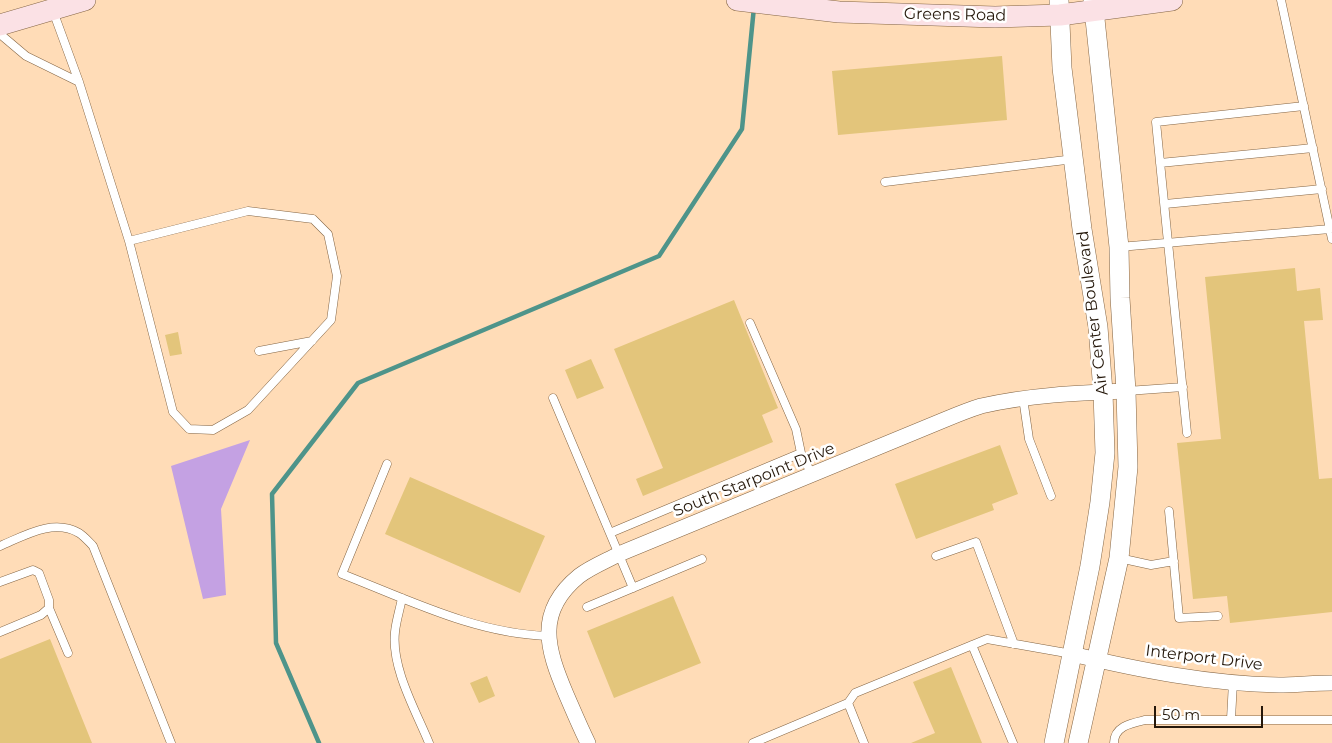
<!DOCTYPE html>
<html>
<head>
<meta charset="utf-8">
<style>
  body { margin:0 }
  #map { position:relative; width:1332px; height:743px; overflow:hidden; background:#ffdcb7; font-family:Montserrat,sans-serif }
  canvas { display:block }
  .scale { position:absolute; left:1154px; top:706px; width:109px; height:22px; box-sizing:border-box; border:2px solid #25180b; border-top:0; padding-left:6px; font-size:15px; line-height:18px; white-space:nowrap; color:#25180b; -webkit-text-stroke:4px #fff; paint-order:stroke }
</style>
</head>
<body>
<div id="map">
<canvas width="1332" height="743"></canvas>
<div class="scale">50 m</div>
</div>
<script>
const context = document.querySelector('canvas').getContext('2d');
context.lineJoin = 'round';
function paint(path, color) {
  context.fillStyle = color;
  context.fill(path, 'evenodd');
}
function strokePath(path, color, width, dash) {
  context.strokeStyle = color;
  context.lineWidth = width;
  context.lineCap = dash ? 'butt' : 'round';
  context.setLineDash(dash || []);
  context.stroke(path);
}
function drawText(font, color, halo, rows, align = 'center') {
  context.font = font + ' Montserrat,sans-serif';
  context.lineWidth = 5;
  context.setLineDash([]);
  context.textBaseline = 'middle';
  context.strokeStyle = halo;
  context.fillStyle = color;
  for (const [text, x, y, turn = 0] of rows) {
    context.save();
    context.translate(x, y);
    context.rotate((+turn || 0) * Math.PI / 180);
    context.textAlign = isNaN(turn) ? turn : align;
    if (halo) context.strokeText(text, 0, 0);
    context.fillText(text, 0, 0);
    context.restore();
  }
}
paint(new Path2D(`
  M 250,440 L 221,509 L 226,595 L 203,599 L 171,466 Z`), '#c4a1e3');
strokePath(new Path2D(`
  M 319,743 L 276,643 L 272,494 L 358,383 L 659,256 L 742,129 L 754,7`), '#4e948a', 4.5);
paint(new Path2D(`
  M 1002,56 L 1007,120 L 838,135 L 832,71 Z
  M 1295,268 L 1297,291 L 1320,288 L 1323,320 L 1304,321 L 1319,479 L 1332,478 L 1332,612 L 1230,623 L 1227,596 L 1193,599 L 1177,443 L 1221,439 L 1205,277 Z
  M 734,300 L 778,408 L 762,415 L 773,442 L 643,496 L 636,479 L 663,468 L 614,349 Z
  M 178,332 L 182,354 L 170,356 L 165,335 Z
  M 591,359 L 604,388 L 577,399 L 565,370 Z
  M 1000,445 L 1018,494 L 992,504 L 994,510 L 916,539 L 895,484 Z
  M 410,477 L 545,536 L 520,593 L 385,534 Z
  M 673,596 L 701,663 L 614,698 L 587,631 Z
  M 50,639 L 92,743 L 0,743 L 0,659 Z
  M 951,667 L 982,743 L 911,743 L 935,733 L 913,682 Z
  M 487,676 L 495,696 L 479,703 L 470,683 Z`), '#e3c57b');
const service = new Path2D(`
  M 1281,0 L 1332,239
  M 53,11 L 79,82 L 129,241 L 173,412 L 189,429 L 213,430 L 248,410 L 331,320 L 337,276 L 328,234 L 313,219 L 248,211 L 129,241
  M 0,34 L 26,56 L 79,82
  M 1160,163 L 1313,148
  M 885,182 L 1074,159
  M 1165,204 L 1322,189
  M 1119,247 L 1330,229
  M 750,323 L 796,429 L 801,453 L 812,475
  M 259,351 L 312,341
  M 1127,391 L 1183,387
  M 553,398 L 633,588
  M 1023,398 L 1029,439 L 1051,496
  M 1187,433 L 1156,122 L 1304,106
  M 387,464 L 342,574 C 409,600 476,634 549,636
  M 1169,511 L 1179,618 L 1218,616
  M 610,533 L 801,453
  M 0,546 C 24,536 53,518 79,533 C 84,536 89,542 93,546 L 171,743
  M 936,556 L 976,542 L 1014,644
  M 1119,558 L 1151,565 L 1174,561
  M 0,582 L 33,570 L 39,573 L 49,600 L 49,608 L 41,615 L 0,632
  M 402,598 C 400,609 396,621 395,632 C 391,668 416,711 429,743
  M 587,607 L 702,559
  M 49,608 L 68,653
  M 972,645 L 1013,743
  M 848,703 L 864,743
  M 1231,719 L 1233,682
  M 753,743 L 848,703 L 855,693 L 987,639 L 1072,654
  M 1114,743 C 1114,726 1132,723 1145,720 L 1332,720`);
const minor = new Path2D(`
  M 1072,654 C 1139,670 1210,684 1279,685 C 1296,685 1314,683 1332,683
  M 588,743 C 580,727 573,710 566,694 C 547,649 535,612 579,576 C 591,567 606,561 619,554 L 944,420 C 956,415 968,410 981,406 C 1029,395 1077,393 1126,391`);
const tertiary = new Path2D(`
  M 1054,743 L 1090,566 L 1100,502 L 1105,453 L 1103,392 L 1098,327 L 1082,229 L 1062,68 L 1059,0
  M 1078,743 L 1119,558 L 1128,467 L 1126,391 L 1120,298 L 1119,247 L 1093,0`);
const secondary = new Path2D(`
  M 737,0 L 839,12 L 995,17 L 1060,15 L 1172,0
  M 0,25 L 85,0`);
strokePath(service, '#846544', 9);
strokePath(minor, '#846544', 16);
strokePath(tertiary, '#846544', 20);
strokePath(secondary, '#846544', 22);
strokePath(service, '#fff', 8);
strokePath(minor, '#fff', 15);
strokePath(tertiary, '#fff', 19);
strokePath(secondary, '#fbe1e5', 21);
drawText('16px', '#25180b', '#fff', [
  ["Greens Road",955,15,1],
  ["Air Center Boulevard",1093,313,-97],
  ["South Starpoint Drive",754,480,-22],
  ["Interport Drive",1204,658,7]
]);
</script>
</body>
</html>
